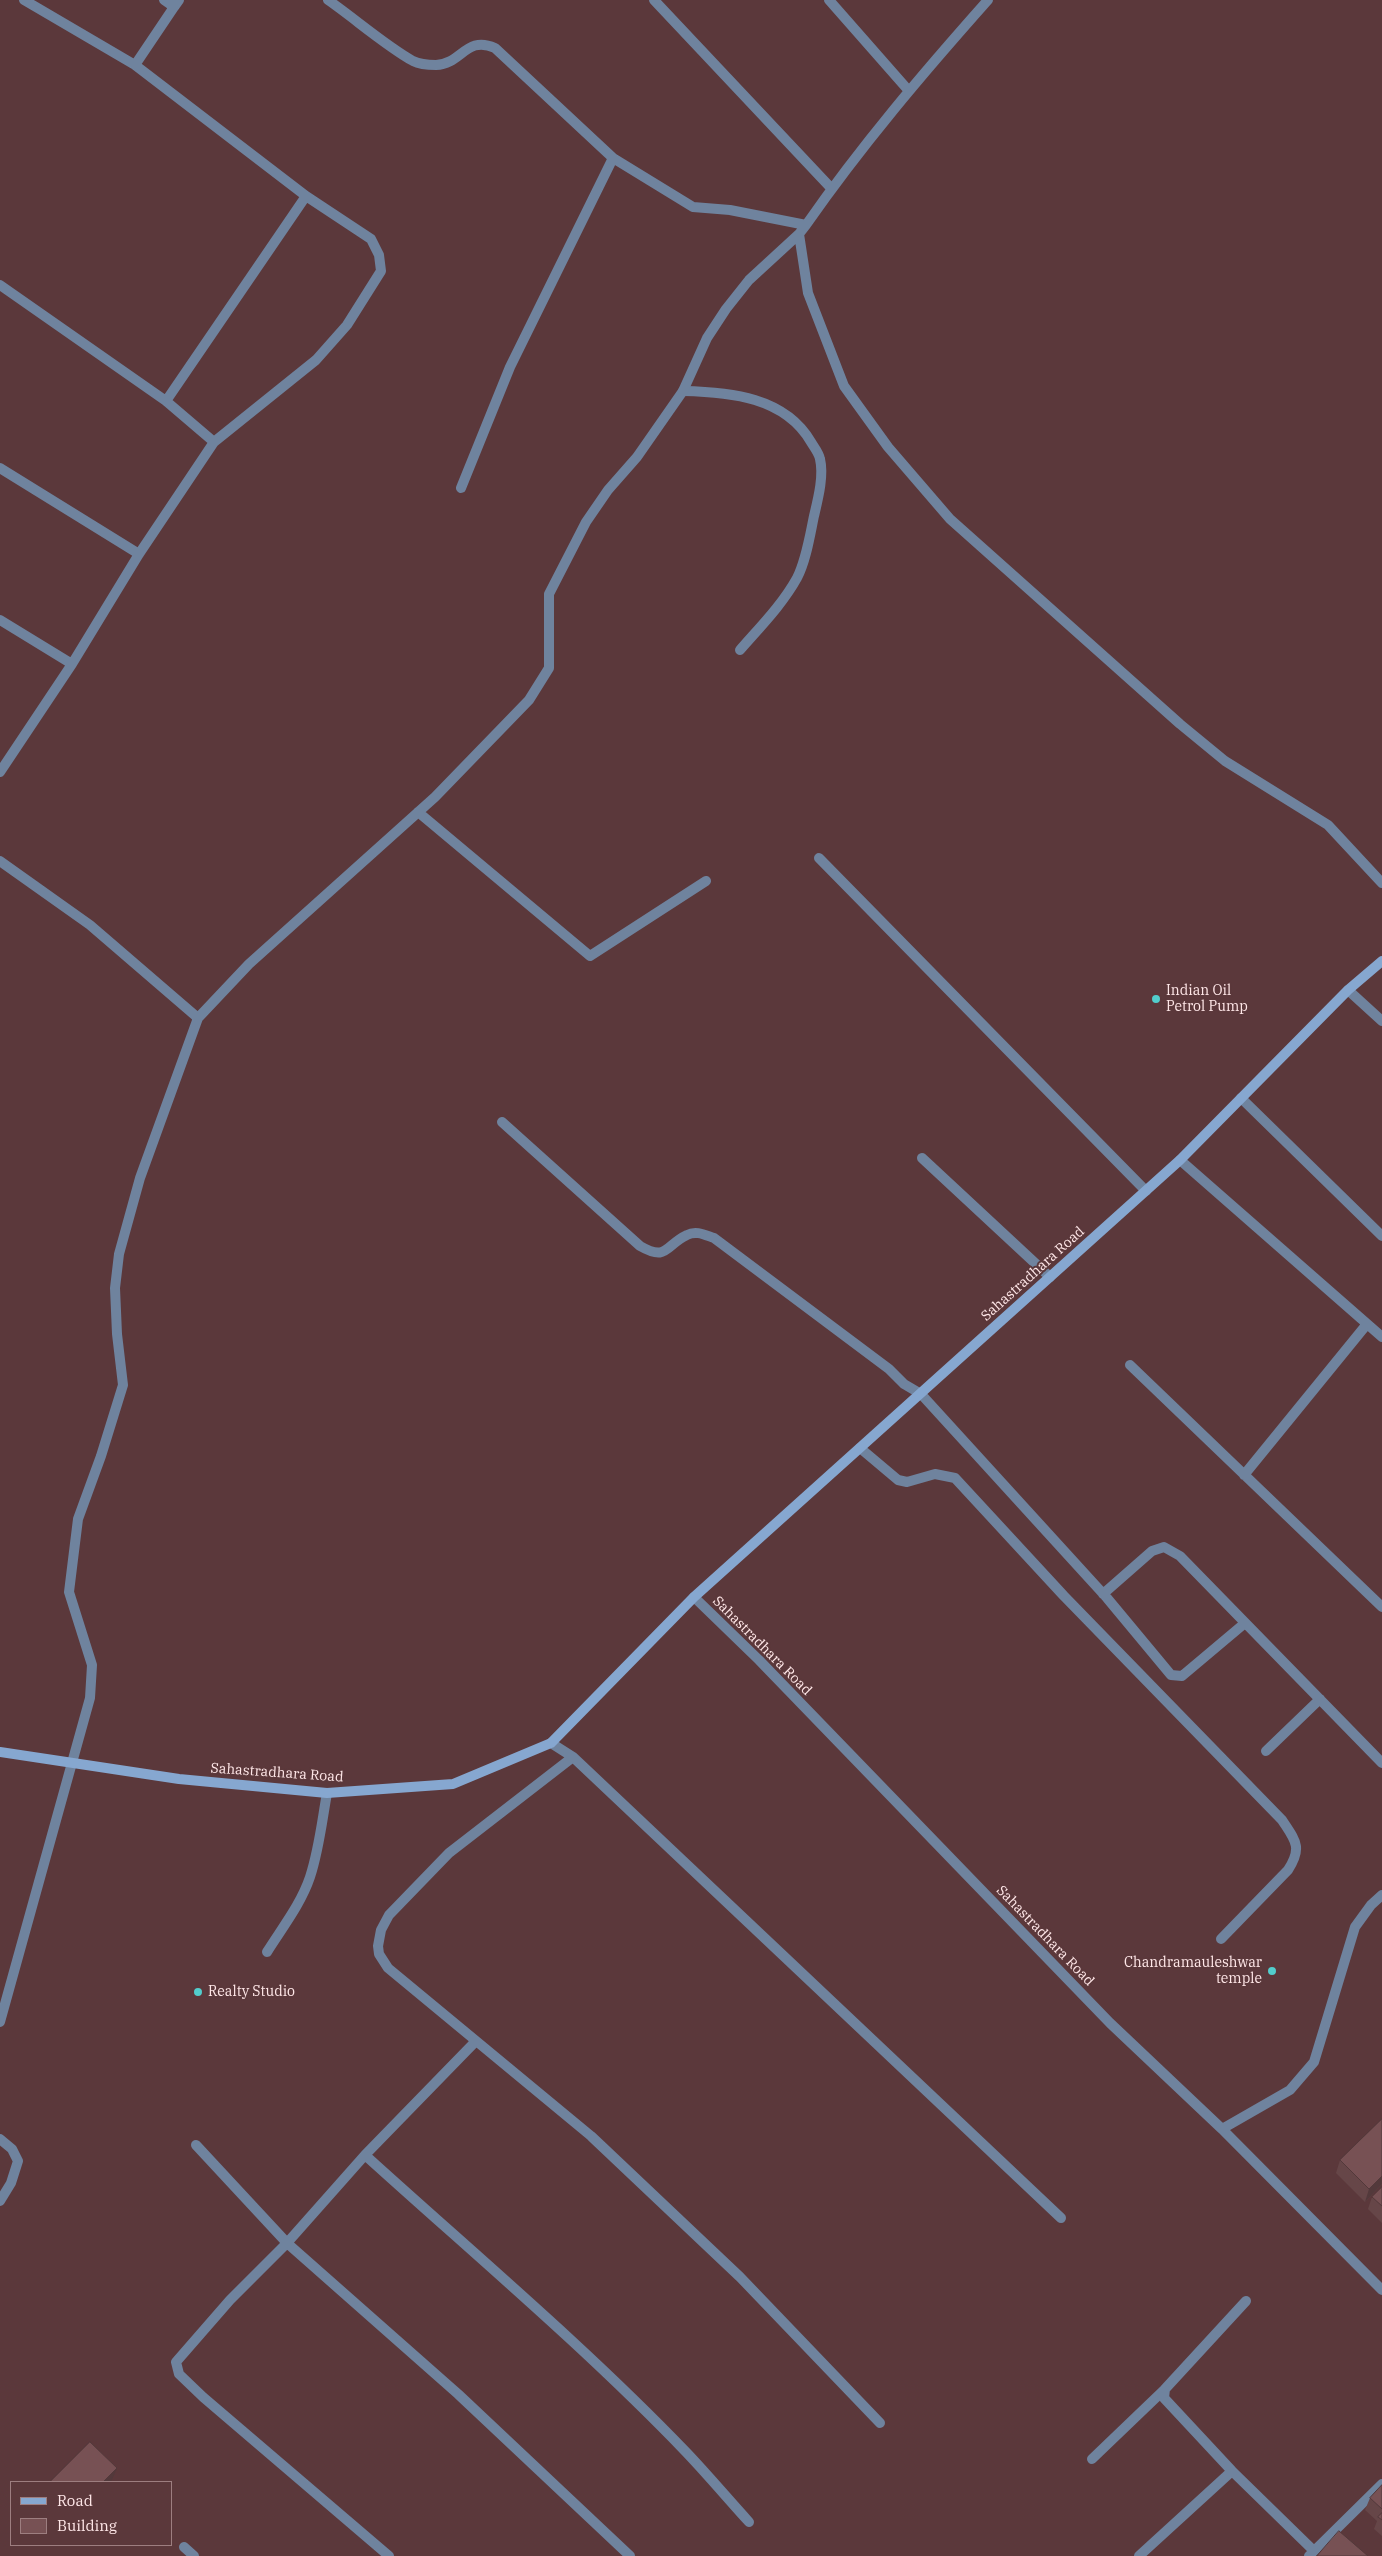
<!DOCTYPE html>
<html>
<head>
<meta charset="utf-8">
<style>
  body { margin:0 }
  #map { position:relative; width:1382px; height:2556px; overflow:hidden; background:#5b383b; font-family:"IBM Plex Serif",serif }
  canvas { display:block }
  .legend { position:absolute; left:10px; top:2481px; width:162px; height:65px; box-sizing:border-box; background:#5b383b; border:1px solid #9d7e80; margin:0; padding:6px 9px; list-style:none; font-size:15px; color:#ffe7e8 }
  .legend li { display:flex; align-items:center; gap:10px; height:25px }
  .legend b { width:25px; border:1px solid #9d7e80 }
</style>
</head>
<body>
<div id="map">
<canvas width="1382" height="2556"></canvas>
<ul class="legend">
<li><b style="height:6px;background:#86a7d0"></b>Road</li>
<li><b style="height:14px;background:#775154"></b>Building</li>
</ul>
</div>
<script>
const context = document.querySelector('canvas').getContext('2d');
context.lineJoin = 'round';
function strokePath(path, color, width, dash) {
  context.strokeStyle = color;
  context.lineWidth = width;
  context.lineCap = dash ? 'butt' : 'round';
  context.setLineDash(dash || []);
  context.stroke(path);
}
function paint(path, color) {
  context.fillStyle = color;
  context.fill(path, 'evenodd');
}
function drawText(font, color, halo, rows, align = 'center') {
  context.font = font + ' "IBM Plex Serif",serif';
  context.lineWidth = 4;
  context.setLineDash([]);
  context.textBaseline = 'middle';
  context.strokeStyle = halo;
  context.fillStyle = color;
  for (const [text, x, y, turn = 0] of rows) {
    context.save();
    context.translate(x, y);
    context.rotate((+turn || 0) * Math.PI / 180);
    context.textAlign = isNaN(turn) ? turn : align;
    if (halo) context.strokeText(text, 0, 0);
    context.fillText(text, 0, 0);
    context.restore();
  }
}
strokePath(new Path2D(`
  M 683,391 C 730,392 785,397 811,442 C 814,447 819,453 820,459 C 824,476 818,499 814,516 C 810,535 806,561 797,578 C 782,605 760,627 740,650
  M 819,858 L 1146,1191
  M 267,1952 C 282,1928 301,1904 310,1877 C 319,1850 322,1821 327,1793`), '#6f839e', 10);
strokePath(new Path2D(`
  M 24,0 L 135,65 L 174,7
  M 164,0 L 174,7 L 179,0
  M 328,0 C 354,18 386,46 413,61 C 419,64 429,65 436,65 C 462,64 466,35 495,48 L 613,158 L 693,207 L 730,210 L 806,225 L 799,234 L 808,293 L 844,386 L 888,447 L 950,519 L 1180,724 L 1225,761 L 1328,825 L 1382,883
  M 654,0 L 831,188
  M 829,0 L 909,91
  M 806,225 C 861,146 924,72 988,0
  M 0,285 L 166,401 L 214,442
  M 166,401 L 306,196
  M 0,468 L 139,554
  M 461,488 L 510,367 L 613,158
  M 0,620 L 72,664
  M 0,772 L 72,664 L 139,554 L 214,442 L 316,360 L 347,325 L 381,271 L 379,255 L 371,239 L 306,196 L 135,65
  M 418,812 L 590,956 L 706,881
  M 0,861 L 90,925 L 198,1018
  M 1348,990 L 1382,1021
  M 1241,1098 L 1382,1236
  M 502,1122 L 640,1246 C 668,1262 665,1245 687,1235 C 696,1230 705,1235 714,1238 L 889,1369 L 904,1384 L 921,1394 L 1107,1598 L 1171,1675 L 1182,1676 L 1245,1623
  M 922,1158 L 1050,1277
  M 1180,1160 L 1382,1337
  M 1130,1365 L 1382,1607
  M 860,1448 L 898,1480 L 907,1482 L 935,1474 L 955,1478 L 1064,1596 L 1282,1820 C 1295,1840 1303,1847 1288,1870 L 1221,1939
  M 1244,1475 L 1367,1324
  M 1103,1594 L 1152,1551 L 1164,1547 L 1180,1556 L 1382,1763
  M 694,1597 L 759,1660 L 1110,2023 L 1222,2129 L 1382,2290
  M 551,1743 L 573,1757 L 1061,2218
  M 1266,1751 L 1320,1699
  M 573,1757 L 449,1853 L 389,1915 L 381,1930 L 378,1946 L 379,1954 L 388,1968 L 591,2136 L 740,2277 L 880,2423
  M 0,2022 L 90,1698 L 92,1665 L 69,1592 L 78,1519 L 101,1456 L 123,1385 L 117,1334 L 115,1288 L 119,1254 L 140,1178 L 198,1018 L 249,964 L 435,797 L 529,700 L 549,668 L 549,594 L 586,522 L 608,490 L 637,457 L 683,391 L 707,338 L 726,309 L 749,280 L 799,234
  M 1222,2129 L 1290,2090 L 1314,2062 L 1355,1927 L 1371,1905 L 1382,1895
  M 0,2139 L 12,2149 L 18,2161 L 11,2183 L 0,2201
  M 196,2145 L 287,2243 L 458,2394 L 630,2556
  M 365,2155 C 473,2253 585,2347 686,2452 C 708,2475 728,2499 749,2522
  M 1246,2301 L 1165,2389 L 1164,2398 L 1232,2471 L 1314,2551
  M 1092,2459 L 1165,2389
  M 184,2547 L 194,2556
  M 389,2556 L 203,2397 L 179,2374 L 176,2362 L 230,2300 L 287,2243 L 365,2155 L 475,2042
  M 1139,2556 L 1232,2471
  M 1309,2556 L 1382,2484`), '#6f839e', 10);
strokePath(new Path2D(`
  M 0,1752 L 179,1779 L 327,1793 L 453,1784 L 551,1743 L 694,1597 L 1180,1160 L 1348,990 L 1382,961`), '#86a7d0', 10);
paint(new Path2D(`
  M 1340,2160 L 1382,2184 L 1365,2202 L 1336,2173 Z
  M 1382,2187 L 1382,2223 L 1368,2209 L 1372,2197 Z
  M 1382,2485 L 1382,2536 L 1374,2529 L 1377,2521 L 1365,2510 L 1370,2498 Z`), '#664648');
paint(new Path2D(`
  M 1382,2176 L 1382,2184 L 1365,2202 L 1369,2189 Z
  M 117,2468 L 112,2480 L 110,2482 L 103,2482 Z`), '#53393b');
const building = new Path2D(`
  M 1382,2119 L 1382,2176 L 1369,2189 L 1340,2160 Z
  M 1382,2187 L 1382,2206 L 1372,2197 Z
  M 90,2442 L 117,2468 L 103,2482 L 53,2482 L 51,2481 Z
  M 1382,2485 L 1382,2509 L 1370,2498 Z
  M 1382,2513 L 1382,2520 L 1378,2517 Z
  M 1339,2531 L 1368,2556 L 1317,2556 Z`);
paint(building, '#775154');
strokePath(building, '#53393b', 1);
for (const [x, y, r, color] of [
  [1156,999,5,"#52cdcc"],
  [1272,1971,5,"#52cdcc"],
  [198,1992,5,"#52cdcc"]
]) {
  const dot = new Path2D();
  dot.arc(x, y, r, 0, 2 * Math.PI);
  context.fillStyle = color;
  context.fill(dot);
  strokePath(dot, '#5b383b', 2);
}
drawText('14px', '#ffe7e8', '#5b383b', [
  ["Indian Oil",1166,991],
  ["Petrol Pump",1166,1007],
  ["Chandramauleshwar",1262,1963,"right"],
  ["temple",1262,1979,"right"],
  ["Realty Studio",208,1992]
], 'left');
drawText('14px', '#ffe7e8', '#5b383b', [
  ["Sahastradhara Road",1033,1274,-42],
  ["Sahastradhara Road",762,1646,45],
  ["Sahastradhara Road",277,1773,4],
  ["Sahastradhara Road",1045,1936,46]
]);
</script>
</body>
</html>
